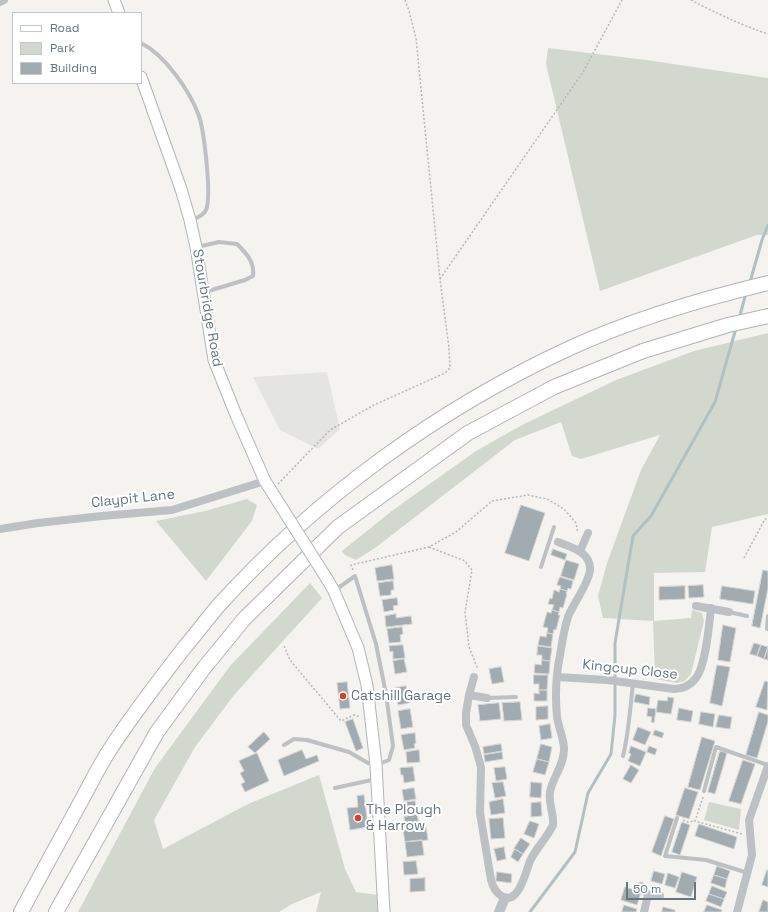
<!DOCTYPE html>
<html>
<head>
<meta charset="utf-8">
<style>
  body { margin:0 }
  #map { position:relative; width:768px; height:912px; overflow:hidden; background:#f4f3ef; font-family:"Space Grotesk",sans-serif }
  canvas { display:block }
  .legend { position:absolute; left:12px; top:12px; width:130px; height:72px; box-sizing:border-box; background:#fff; border:1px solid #c1c8cc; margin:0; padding:5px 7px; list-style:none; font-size:12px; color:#647680 }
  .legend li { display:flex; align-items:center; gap:8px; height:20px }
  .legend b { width:20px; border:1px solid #c1c8cc }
  .scale { position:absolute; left:626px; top:882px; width:70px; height:18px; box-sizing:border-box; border:2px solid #647680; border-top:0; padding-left:5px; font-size:12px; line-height:14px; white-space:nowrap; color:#647680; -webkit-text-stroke:3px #fff; paint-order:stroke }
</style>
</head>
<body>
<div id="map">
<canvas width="768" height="912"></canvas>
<ul class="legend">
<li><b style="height:5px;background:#fff"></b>Road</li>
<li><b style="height:11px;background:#d3d8cf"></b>Park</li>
<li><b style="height:11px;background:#a2abaf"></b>Building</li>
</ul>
<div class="scale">50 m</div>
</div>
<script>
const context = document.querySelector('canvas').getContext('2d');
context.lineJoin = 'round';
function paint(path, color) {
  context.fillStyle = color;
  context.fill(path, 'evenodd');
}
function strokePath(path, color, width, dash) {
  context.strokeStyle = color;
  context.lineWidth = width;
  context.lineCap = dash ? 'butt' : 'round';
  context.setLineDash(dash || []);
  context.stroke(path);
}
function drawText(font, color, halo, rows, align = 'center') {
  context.font = font + ' "Space Grotesk",sans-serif';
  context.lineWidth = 4;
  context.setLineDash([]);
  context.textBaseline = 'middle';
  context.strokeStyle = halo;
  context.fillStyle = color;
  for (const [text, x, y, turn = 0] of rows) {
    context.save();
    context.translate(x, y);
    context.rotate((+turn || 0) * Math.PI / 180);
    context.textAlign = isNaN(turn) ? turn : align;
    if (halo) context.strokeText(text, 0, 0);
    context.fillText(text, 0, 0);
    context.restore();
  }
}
paint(new Path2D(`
  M 327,372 L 340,429 L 318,449 L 280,430 L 253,377 Z`), '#e4e5e3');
paint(new Path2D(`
  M 548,48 L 646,60 L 768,78 L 768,235 L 757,235 L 600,291 L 546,64 Z
  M 768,333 L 768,514 L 712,527 L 705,572 L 654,573 L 654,621 L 691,618 L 692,610 L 702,613 L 704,621 L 691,674 L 685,681 L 677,683 L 655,679 L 653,621 L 603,618 L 598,596 L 607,563 L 641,470 L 660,435 L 581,459 L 572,456 L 561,422 L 515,440 L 375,548 L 356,560 L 345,555 L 342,551 L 393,510 L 476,451 L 522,425 L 616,380 L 694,351 Z
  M 247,499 L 257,505 L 252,521 L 206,581 L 156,521 L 205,511 Z
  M 310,583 L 322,598 L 234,695 L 195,747 L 154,820 L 163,849 L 248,804 L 319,775 L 345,869 L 356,892 L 378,895 L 379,912 L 316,912 L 321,892 L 292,904 L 279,912 L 78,912 L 155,768 L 230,666 Z
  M 709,802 L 741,809 L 739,830 L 704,820 Z`), '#d3d8cf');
strokePath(new Path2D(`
  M 750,282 L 762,240 L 768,225
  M 739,319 L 746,293
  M 615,677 L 615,643 L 633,536 L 651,516 L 715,402 L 736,328
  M 530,912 L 575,852 L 588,793 L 611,754 L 615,715 L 615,686`), '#b1c0c3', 3);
const building = new Path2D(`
  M 521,505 L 545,513 L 529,561 L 505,553 Z
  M 553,549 L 567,554 L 565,560 L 551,555 Z
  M 566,560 L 579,564 L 574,580 L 561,576 Z
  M 392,565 L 394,579 L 377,581 L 375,568 Z
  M 763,570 L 768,571 L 768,588 L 760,628 L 752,626 Z
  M 560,577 L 573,581 L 571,589 L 568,588 L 567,591 L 560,589 L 561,586 L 557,585 Z
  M 393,581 L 394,590 L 391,590 L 391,595 L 380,596 L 378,583 Z
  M 703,585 L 704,597 L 689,598 L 688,586 Z
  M 685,586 L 685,599 L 659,600 L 659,587 Z
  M 722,586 L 755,591 L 753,604 L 720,599 Z
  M 560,589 L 567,591 L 566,594 L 567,594 L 563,608 L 560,607 L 559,612 L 552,610 L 554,605 L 548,604 L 550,598 L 552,599 L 554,590 L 559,592 Z
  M 397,598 L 398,605 L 393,606 L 394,610 L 384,612 L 382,600 Z
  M 552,610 L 559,612 L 558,615 L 560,615 L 556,630 L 554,629 L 553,634 L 547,633 L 548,628 L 543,627 L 547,612 L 551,613 Z
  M 396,614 L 396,618 L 411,616 L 412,624 L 386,627 L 385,616 Z
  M 723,625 L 736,628 L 730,662 L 718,660 Z
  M 402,627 L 403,634 L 400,635 L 401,642 L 389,643 L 387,629 Z
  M 547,633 L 553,634 L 551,647 L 538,645 L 540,636 L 546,637 Z
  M 754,643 L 761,645 L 757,656 L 750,654 Z
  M 403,645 L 405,658 L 393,659 L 393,651 L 390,652 L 389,646 Z
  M 761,645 L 768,647 L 764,659 L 757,656 Z
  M 538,646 L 552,648 L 550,661 L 542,660 L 542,655 L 537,655 Z
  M 768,647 L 768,660 L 764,659 Z
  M 404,659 L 407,672 L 395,674 L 393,661 Z
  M 542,660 L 550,661 L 549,674 L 534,673 L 535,664 L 541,665 Z
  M 717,665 L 730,667 L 722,706 L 710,703 Z
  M 501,667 L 504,682 L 492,684 L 489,669 Z
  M 534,675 L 548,675 L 547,690 L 539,690 L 539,684 L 534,684 Z
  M 765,681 L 768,682 L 767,710 L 756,707 Z
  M 347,682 L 350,708 L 340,709 L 337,683 Z
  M 406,686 L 409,703 L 398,705 L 395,688 Z
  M 539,690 L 547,690 L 547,701 L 534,701 L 534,693 L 539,694 Z
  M 636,694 L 650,697 L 649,705 L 634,702 Z
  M 668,697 L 674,698 L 671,714 L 656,712 L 658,700 L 667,701 Z
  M 520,702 L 522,720 L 504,721 L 502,703 Z
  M 499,703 L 501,719 L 480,721 L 478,705 Z
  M 548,706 L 548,719 L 536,720 L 536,707 Z
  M 648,708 L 656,709 L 654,723 L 651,722 L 652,717 L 647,716 Z
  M 679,708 L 693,711 L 691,722 L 677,720 Z
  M 410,709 L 413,727 L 401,729 L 398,711 Z
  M 701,712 L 715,714 L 713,727 L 699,724 Z
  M 759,712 L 768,715 L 768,721 L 757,758 L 746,755 Z
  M 719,715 L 732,717 L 730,729 L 716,727 Z
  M 353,719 L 363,748 L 356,751 L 345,722 Z
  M 550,724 L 552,738 L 541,740 L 539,726 Z
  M 638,727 L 651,732 L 645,745 L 633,740 Z
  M 655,730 L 664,733 L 662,738 L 653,735 Z
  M 264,732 L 270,739 L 255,753 L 248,747 Z
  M 415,733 L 416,743 L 414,744 L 415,748 L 404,750 L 401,735 Z
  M 702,737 L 715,741 L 700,790 L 688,787 Z
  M 501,744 L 502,751 L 484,754 L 483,747 Z
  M 541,744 L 552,747 L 549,762 L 537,759 Z
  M 631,746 L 646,752 L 640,766 L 628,761 L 631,754 L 629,753 Z
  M 649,746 L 657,749 L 655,755 L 647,752 Z
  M 302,750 L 306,759 L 317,755 L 319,761 L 284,776 L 278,760 Z
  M 419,750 L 420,762 L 407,763 L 406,752 Z
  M 720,751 L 727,753 L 715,794 L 708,792 Z
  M 502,752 L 503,759 L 485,762 L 484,755 Z
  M 257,753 L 269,781 L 245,792 L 241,784 L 245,782 L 240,773 L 244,771 L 239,761 Z
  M 537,759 L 549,762 L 545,775 L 533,772 Z
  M 743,760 L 755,764 L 741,804 L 729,801 Z
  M 631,765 L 639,770 L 631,783 L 623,779 Z
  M 413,767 L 415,781 L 404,783 L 403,775 L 401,775 L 400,768 Z
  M 505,767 L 507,779 L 496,781 L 494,768 Z
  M 503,782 L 506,796 L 495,798 L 492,783 Z
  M 531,782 L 542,783 L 541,798 L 530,797 Z
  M 414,788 L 416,799 L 404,801 L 402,790 Z
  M 685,788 L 698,792 L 689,819 L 676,815 Z
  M 364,795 L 368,827 L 350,830 L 347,808 L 358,807 L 357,796 Z
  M 503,799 L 505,813 L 491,815 L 489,802 Z
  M 415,801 L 417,812 L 405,815 L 402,803 Z
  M 541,802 L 542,816 L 531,817 L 531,803 Z
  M 417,814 L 419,825 L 406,828 L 404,817 Z
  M 665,816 L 674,819 L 661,856 L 652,852 Z
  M 503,818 L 505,838 L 491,839 L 489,819 Z
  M 530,821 L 539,824 L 534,838 L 524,834 Z
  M 682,822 L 690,825 L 680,855 L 672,852 Z
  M 699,824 L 737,837 L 734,849 L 695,836 Z
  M 426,827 L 428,840 L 405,842 L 403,830 Z
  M 521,838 L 530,844 L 523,854 L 514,849 Z
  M 422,840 L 424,855 L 407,857 L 405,842 Z
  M 504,847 L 506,859 L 497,861 L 494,849 Z
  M 515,849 L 523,854 L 518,862 L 511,857 Z
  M 416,861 L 418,874 L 404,875 L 403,862 Z
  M 717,866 L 730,871 L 727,879 L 714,875 Z
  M 767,870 L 768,870 L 768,887 L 762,885 Z
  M 654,871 L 665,874 L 662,884 L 651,881 Z
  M 497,872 L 512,874 L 511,883 L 496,881 Z
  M 682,872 L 697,877 L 691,897 L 676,892 Z
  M 668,873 L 679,877 L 675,888 L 665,885 Z
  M 714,875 L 727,879 L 725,888 L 711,883 Z
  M 425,878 L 425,891 L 410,892 L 410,879 Z
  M 712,886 L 727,892 L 724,899 L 709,894 Z
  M 625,887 L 641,892 L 637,905 L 621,900 Z
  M 709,894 L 724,899 L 721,907 L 706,901 Z
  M 763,900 L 768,902 L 768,912 L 759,912 Z
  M 624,905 L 637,909 L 636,912 L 622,912 Z
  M 707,905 L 722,910 L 721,912 L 704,912 Z
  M 663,907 L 675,910 L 675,912 L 662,912 Z`);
paint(building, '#a2abaf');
strokePath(building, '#d5d4d2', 1);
const secondary = new Path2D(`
  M 114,0 L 119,13
  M 141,77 L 181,189 L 190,220 L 196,247 L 214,360 L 236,415 L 265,481 L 282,508
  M 327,579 L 334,591 L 358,648 L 367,685 L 376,765 L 384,912`);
const motorway = new Path2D(`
  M 21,912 C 40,876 60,840 79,805 C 89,787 98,768 109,751 C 132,715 158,682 184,648 C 196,634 207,619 219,605 C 317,497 438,409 570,348 C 633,319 701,299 768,283
  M 56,912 L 157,732 L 204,668 L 244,619 L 338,527 L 468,433 L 554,387 L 643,351 L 728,325 L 768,316`);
strokePath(secondary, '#afb5b9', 13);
strokePath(motorway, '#b0b4b7', 16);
strokePath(new Path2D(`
  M 691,0 C 716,13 741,25 768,34
  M 440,279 L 583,72 L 622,0
  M 278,484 L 330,430 L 374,405 L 445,373 L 450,368 L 449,348 L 440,279 L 416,38 L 409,11 L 405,0
  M 429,547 L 465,561 L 472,570 L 465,612 L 469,647 L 477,667 L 476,669
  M 744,558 L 765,519 L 768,519
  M 353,570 L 351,565 L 429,547 L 456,532 L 492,501 L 528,495 L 547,499 L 564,509 L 576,523 L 578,533
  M 284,646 L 290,660 L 341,721 L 354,715 L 360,717
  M 703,797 L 695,821 L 742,834
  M 683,820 L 688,822 L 695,821`), '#b5b8ba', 1.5, [2, 2]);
strokePath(new Path2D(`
  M 141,43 C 165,55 190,91 199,116 C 204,131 212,196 206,210 C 204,215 197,218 192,220
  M 197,247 L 219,242 L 237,244 C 246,253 255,262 253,276 L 245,280 L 205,292
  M 541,567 L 554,527
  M 729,612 L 747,616
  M 768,616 L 767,629 L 768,629
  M 487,698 L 516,697
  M 284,745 L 294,739 L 307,740 L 349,752 L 368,763 L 376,765 L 389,760 L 393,746 L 386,694 L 376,644 L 355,576 L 334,591
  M 623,756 C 629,732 630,708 633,684
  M 335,788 L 376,779
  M 704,791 L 716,747 L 768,765
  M 677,818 L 665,856 L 706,860 L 748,873`), '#bdc1c4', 4);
strokePath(new Path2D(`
  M 0,2 L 4,0
  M 0,529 L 38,523 L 102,516 L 172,510 L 265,481
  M 580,551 L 588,533
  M 696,606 L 729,612
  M 474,677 L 469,695 L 466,713 L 466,725 L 475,746 L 481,767 L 480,813 L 491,880 C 493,888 496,893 503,897 C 519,904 526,871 530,861 C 536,848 547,838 553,825 C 554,813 548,803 550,792 C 553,776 564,766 564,749 C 564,738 558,727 557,716 C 555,696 556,675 560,655 C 562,643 564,629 568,617 C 573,604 589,583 590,570 C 591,552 571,547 558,542
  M 557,677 L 607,680 L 674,689 C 683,689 690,686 696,678 C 706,665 709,625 711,608
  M 469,695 L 487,698
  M 641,886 L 648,895 L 660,896
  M 644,912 L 648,895
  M 737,912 L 752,855 L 749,820 L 768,766`), '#bdc1c4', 8);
strokePath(new Path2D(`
  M 499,912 L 505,898`), '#bdc1c4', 10);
strokePath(secondary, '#fff', 11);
strokePath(motorway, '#fff', 14);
const secondaryBridge = new Path2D(`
  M 282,508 L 327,579`);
strokePath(secondaryBridge, '#afb5b9', 13, []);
strokePath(secondaryBridge, '#fff', 11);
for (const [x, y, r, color] of [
  [343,696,4,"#dc3e27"],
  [358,818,4,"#dc3e27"]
]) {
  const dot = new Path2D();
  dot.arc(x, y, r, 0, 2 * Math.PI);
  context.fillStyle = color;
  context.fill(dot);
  strokePath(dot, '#fff', 1.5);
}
drawText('14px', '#647680', '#fff', [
  ["Stourbridge Road",207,308,80],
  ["Claypit Lane",133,499,-6],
  ["Kingcup Close",630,670,6]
]);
drawText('14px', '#647680', '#fff', [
  ["Catshill Garage",351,696],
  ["The Plough",366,810],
  ["& Harrow",366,826]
], 'left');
</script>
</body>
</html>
